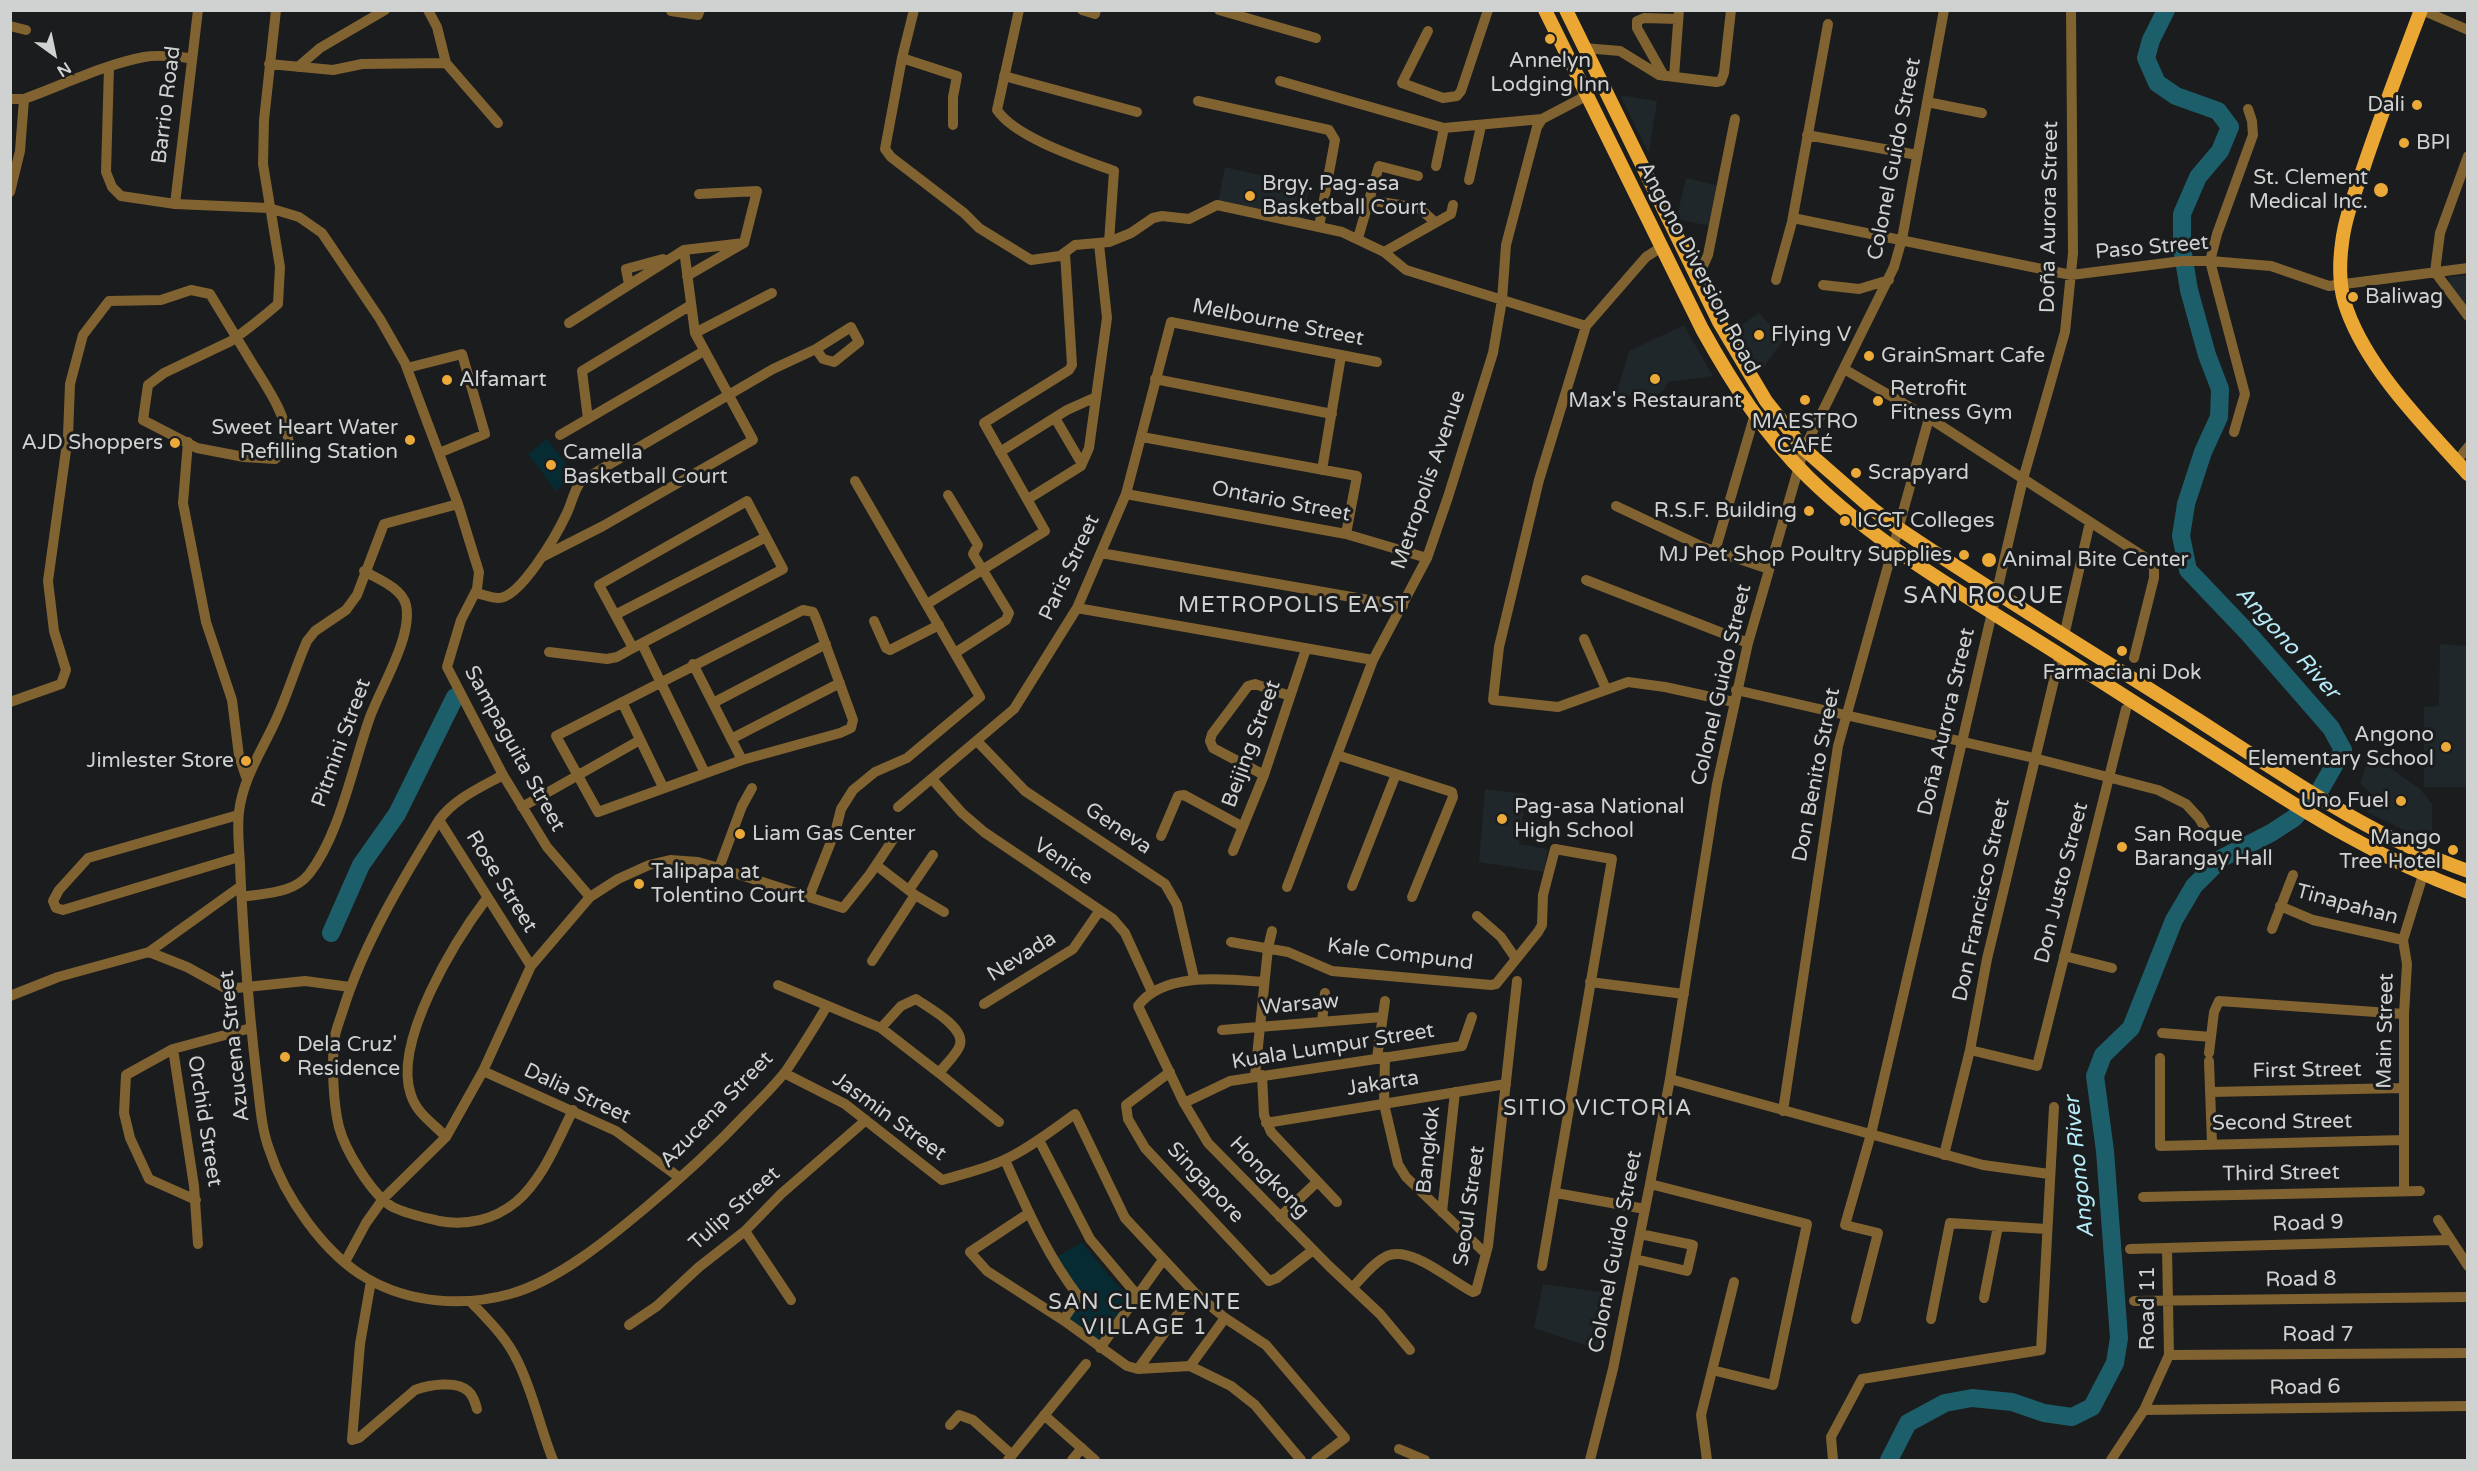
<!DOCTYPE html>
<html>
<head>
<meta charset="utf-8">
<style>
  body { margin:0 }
  #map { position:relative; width:2478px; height:1471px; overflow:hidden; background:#1a1c1d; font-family:"Varela Round",sans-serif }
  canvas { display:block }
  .frame { position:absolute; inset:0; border:12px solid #d0d2d2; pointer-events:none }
  .north { position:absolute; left:24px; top:24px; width:60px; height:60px; -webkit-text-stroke:4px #1a1c1d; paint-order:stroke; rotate:147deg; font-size:16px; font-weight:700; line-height:24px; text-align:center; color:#d0d2d2 }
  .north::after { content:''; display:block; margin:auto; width:21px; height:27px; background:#d0d2d2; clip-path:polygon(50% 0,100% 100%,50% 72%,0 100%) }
</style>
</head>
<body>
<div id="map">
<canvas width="2478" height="1471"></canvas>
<div class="frame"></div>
<div class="north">N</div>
</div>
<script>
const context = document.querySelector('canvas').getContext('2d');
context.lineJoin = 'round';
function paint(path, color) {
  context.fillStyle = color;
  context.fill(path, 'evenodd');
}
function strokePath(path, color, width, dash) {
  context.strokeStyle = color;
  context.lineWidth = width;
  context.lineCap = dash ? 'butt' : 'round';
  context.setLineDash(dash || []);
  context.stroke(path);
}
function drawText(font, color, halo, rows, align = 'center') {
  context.font = font + ' "Varela Round",sans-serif';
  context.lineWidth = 6;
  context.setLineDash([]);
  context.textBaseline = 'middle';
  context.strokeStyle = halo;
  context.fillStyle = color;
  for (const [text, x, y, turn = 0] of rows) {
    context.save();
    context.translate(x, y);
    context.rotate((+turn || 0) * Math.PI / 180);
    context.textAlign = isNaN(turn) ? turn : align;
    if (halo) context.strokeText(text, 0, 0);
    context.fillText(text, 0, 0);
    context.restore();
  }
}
paint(new Path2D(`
  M 1620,95 L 1657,101 L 1649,154 Z
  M 1225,167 L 1309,186 L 1304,220 L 1218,202 Z
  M 1686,178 L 1719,186 L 1710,226 L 1681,220 L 1678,212 Z
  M 2467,275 L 2467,307 L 2450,284 L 2448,277 Z
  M 1759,313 L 1784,339 L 1760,372 L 1736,329 Z
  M 1684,325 L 1713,376 L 1668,382 L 1663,391 L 1645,401 L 1617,392 L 1629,351 Z
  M 2440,644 L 2467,646 L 2467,787 L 2424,787 L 2424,707 L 2439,706 Z
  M 2370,754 L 2420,789 L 2432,804 L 2432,844 L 2367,812 L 2372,794 L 2360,784 Z
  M 1485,789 L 1526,794 L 1519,844 L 1548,849 L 1544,872 L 1479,862 Z
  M 1543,1284 L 1613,1294 L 1602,1351 L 1534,1328 Z`), '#1f272a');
paint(new Path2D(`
  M 547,439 L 575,475 L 556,491 L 528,454 Z
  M 1082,1242 L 1111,1278 L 1130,1298 L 1101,1343 L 1072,1322 L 1069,1318 L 1084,1297 L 1055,1258 Z`), '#062b32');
strokePath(new Path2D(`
  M 331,933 L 361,865 L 397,814 L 455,697
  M 1889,1460 L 1908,1423 L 1945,1403 L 1972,1398 L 2012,1402 L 2044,1413 L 2072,1417 L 2092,1407 L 2115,1363 L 2119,1338 L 2105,1151 L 2095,1076 L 2103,1055 L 2131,1028 L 2174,920 L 2194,886 L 2222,858 L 2271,833 L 2294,818 L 2320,790 L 2343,750 L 2331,728 L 2249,634 L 2188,570 L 2181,536 L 2186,504 L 2203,452 L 2219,417 L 2220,389 L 2207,355 L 2189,290 L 2182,248 L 2182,214 L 2198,177 L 2220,151 L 2230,127 L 2218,111 L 2176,96 L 2157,83 L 2146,58 L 2151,40 L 2166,10`), '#1d5e6b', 18);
strokePath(new Path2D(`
  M 428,10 L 437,27 L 446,63 L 498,123
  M 914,10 L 902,58 L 885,149 L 891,157 L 964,213 L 979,228 L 1031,260 L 1060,256 L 1075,245 L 1109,242 L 1131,233 L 1153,218 L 1162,216 L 1189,219 L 1217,205 L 1342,232 L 1384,252 L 1406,270 L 1586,326
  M 1019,10 L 997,110 C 1016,138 1082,159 1114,171 L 1109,242
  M 1082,10 L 1095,14 L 1096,10
  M 1219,10 L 1316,38
  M 2422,10 L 2468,30
  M 671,11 L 698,15 L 700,10
  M 10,26 L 26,30
  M 1428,31 L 1402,83 L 1443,98 L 1457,96 L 1461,91 L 1488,10
  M 1584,48 L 1620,51 L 1659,75 L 1716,82 L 1721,81 L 1724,73 L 1731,10
  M 902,58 L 957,76 L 953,97 L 953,125
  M 269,64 L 333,70 L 362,64 L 446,63
  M 109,67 L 106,172 L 112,187 L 121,196 L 175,204 L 269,208 L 299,217 L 322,233 L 380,319 L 405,363 L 458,504 L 479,572 L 477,589 L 461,620 L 447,667 L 503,775 L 547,847 L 590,897
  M 298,67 L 320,48 L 385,10
  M 1004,76 L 1137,112
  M 1664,76 L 1637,28 L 1637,21 L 1644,18 L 1678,19
  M 1674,77 L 1679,10
  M 1280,81 L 1444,128 L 1542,119
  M 10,99 L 24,99 C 63,85 103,65 144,57 C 160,54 175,57 191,58
  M 1198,101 L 1329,130 L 1335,140 L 1319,227
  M 1927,102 L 1982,113
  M 1807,135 L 1917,155
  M 2468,156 L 2440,233 L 2435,272 L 2468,316
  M 1436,166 L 1444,128
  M 1469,180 L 1481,126
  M 10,192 L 20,151 L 24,99
  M 1368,200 L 1419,208 L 1435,222
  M 175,204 L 198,10
  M 1793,218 L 2071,275 L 2182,261 L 2210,261 L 2271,266 L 2329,286 L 2468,268
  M 1358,238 L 1379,166 L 1418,176
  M 1660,248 L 1646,257 L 1586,326 L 1539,480 L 1499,647 L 1493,700 L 1558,707 L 1628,682 L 1665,687 L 1734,702
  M 1384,252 L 1451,214 L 1453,205
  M 687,276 L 744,243 L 757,191 L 699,194
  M 1697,279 L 1708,255 L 1735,119
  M 1776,280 L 1792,222 L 1828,24
  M 629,284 L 626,269 L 663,259
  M 1823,285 L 1859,289 L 1889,280
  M 569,323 L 684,250 L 744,243
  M 695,333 L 772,293
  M 407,368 L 462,354 L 485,434 L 439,453
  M 1844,369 L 1929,418 L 2149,560 L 2154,568 L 2154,578 L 2134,658
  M 1155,379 L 1332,414
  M 1055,418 L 1082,464
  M 588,419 L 582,371 L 691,305
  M 2234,432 L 2245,394 L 2210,261 L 2217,234 L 2253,135 L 2252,121 L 2248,109
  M 560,435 L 704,351
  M 1142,437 L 1357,476 L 1346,534
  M 188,442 L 183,503 L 206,622 L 232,700 L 239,756 L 246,777
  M 1000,452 L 1067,410 L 1096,397
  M 2456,462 L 2468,447
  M 1322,470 L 1341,356
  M 1126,494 L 1346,534 L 1427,558
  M 948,495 L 978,545 L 973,554 L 1009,613 L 1006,620 L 955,653
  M 1028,499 L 1081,466 L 1089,448 L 1107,318 L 1099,244
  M 747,501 L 783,569 L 633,648 L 599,585 Z
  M 458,504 L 384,524 L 357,595 L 346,610 L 315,631 L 307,641 C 295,668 287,697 274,724 C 260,754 243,779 239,812 C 237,829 239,847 240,863 C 241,893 243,923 245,953 C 248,995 252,1038 257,1080 C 260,1103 261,1127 269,1149 C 284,1196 324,1254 368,1279 C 410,1303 463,1307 510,1294 C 557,1281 607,1240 644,1209 C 680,1179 715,1147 747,1113 C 760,1100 774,1086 786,1071 C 800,1050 814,1028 827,1006
  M 1616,506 L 1703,547 L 1769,569
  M 1715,551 L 1755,414
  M 1101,553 L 1403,606
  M 542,557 L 603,526 L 753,440 L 695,333 L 684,250
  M 1586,580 L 1748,643
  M 475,593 C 482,594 491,598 498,598 C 520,599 557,534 566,515 C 572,503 573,492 581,481 L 773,369 L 816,349 L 851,327 L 859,342 L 834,362 L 823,359 L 816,349
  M 927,604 L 1045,531 L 984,423 L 1069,370 L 1072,365 L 1065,253
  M 1077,608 L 1373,660
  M 803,610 L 813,612 L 817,621 L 853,720 L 851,728 L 840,733 L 742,760 L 598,812 L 556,736 Z
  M 615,615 L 766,537
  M 874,621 L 886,648 L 890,650 L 939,625
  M 2064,636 L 2090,522
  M 1584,639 L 1606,689
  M 642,644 L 705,773
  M 549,652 L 607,659 L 617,657 L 633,648
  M 693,664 L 742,760
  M 1736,690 L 2034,758 L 2158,790 L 2186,804 L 2199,818 L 2210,837
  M 10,702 L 61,684 L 66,670 L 54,631 L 48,581 L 68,436 L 70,384 L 83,335 L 109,301 L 161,300 L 191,290 L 210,294 C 224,317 238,340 252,363 C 268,389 285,412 289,444 L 275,459 L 244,457 L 197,448 L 143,420 L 148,385 L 164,373 L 231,341 C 248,329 263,317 278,304 L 280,267 L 263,164 L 264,120 L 276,10
  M 622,702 L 663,787
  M 713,703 L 826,644
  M 731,739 L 840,683
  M 977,741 L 1025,791 L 1165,884 L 1177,905 L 1194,978
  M 1337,755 L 1452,792 L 1453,797 L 1412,897
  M 503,775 C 481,787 454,799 439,820 C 402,880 364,943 343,1010 C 340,1020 335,1031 334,1041 C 332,1066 333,1103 339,1127 C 345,1150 371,1193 391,1206 C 405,1214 423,1217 439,1221 C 466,1226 494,1220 516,1202 C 543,1179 557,1142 573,1110
  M 1264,775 L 1213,748 L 1210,741 L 1212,734 L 1248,686 L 1255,684 L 1290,696
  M 932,779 L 962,813 L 984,832 L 1113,919 L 1125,933 L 1152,992
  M 522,807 L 640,740
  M 898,807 L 1014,709 L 1077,608 L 1126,494 L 1171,322 L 1377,362
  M 238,815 L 88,858 L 59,890 L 53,901 L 56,908 L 63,910 L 239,857
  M 439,820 L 531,966
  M 1161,836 L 1178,796 L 1184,795 L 1243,827
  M 1233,851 L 1264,775 L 1306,649
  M 876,865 L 915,895 L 944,912
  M 719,868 L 742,806 L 752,788
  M 1352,886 L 1396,774
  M 1287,887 L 1373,660 L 1427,558 L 1448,497 L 1493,353 L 1502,300 L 1506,245 L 1537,127 L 1542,119 L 1586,96
  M 909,890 L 933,855
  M 242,897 C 265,893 293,894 309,874 C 340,835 353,764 370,717 C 381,687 413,636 406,605 C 402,588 378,579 364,571
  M 809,897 L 836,829 L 841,809 L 853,790 L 875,772 L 907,758 L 980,697 L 855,481
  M 2280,906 L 2313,920 L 2403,940
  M 1477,916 L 1501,937 L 1516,959
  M 2272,929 L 2293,875
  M 1231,942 L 1288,952 L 1332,971 L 1491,985 L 1496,984 L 1538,932 L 1542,925 L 1543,895 L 1555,849 L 1612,859 L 1542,1266
  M 149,952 L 187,967 L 227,989 L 305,981 L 350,987
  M 2064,956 L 2112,968
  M 872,961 L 915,895
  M 1264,982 C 1227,979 1163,971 1138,1006 L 1184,1103 L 1208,1143 L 1329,1266 L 1380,1314 L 1410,1350
  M 1590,982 L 1684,994
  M 778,985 L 881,1028 L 939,1073 L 999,1122
  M 10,996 L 58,977 L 149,952 L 241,886
  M 984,1004 L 1073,949 L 1100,910
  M 1322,1022 L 1325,993
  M 881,1028 L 901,1006 L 916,999 C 929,1008 965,1027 960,1045 C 957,1054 945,1065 939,1073
  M 1222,1030 L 1382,1017
  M 2162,1033 L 2211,1037
  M 173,1049 L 126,1075 L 124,1113 L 130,1138 L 149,1179 L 196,1200
  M 1970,1050 L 2037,1066 L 2126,709
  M 2209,1053 L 2214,1012 L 2219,1001 L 2404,1014
  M 1385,1057 L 1384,1104 L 1398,1164 L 1406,1177 L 1486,1254
  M 1377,1058 L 1385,1001
  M 2160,1058 L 2160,1146 L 2404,1140
  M 2209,1061 L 2212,1144
  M 483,1071 L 616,1131 L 680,1178
  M 1170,1072 L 1126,1105 L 1128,1119 L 1145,1148 L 1269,1281 L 1277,1278 L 1313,1250
  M 784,1073 L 845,1104 L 942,1180 C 963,1174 985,1169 1004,1160 C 1030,1148 1052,1130 1075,1114 L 1125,1218 L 1194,1292 L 1225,1318 L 1266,1345 L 1345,1438 L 1316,1460
  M 1262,1075 L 1264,1115 L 1271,1132 L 1337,1202
  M 1255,1076 L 1268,948 L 1272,931
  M 1670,1079 L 1983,1165 L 2049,1174
  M 2210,1092 L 2404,1088
  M 1184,1103 L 1230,1081 L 1462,1046 L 1472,1017
  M 1783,1111 L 1838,746 L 1929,418
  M 1266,1123 L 1506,1084
  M 446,1137 C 433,1123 417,1114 411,1095 C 392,1042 456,939 487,898
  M 1039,1140 L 1090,1239 L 1137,1295
  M 1944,1155 L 1970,1050 L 1987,959 L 2060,655
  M 1005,1160 C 1026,1207 1047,1256 1079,1297 L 1063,1320
  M 1650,1184 L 1807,1224 L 1773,1385 L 1712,1370
  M 2404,1191 L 2404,1014 L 2407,964 L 2403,940 L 2423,875
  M 1556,1193 L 1645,1209
  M 2143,1197 L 2420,1191
  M 1442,1212 L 1455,1092
  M 1029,1213 L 970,1252 L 987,1271 L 1063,1320 L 1127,1366 L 1138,1369 L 1190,1366 L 1231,1386 L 1255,1405 L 1301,1460
  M 1280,1217 L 1317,1182
  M 2438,1220 L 2468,1266
  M 745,1231 L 791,1300
  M 198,1244 L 194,1186 L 173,1049 L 251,1028
  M 2130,1249 L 2450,1240
  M 1635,1259 L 1687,1271 L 1693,1245 L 1640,1234
  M 345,1262 L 366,1223 L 383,1199 L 446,1137 L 483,1071 L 531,966 L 590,897 L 618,879 L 649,865 L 670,860 L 698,862 L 719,868 L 843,908 L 870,874 L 896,835
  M 371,1281 L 360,1344 L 352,1440 L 359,1438 L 415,1390 C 428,1385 457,1380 468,1391 C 473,1395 475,1402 477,1409
  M 1352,1288 C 1362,1278 1374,1262 1387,1256 C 1411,1245 1452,1282 1473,1292 L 1476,1291 L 1488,1246 L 1517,981
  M 1984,1298 L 1998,1226
  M 2134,1301 L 2468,1297
  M 471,1302 C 488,1320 506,1337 517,1360 C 533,1391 540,1428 553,1460
  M 1856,1319 L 1878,1233 L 1845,1225 L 1871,1134 L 2023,479 L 2065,332 L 2073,253 L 2071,10
  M 1931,1319 L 1950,1223 L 2046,1229
  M 629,1325 L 657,1306 L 699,1267 L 745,1231 L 781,1194 L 866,1120
  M 1100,1348 L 1163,1260
  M 2169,1355 L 2468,1353
  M 1190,1366 L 1225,1318
  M 1138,1369 L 1194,1292
  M 2144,1410 L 2468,1406
  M 1044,1415 L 1095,1460
  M 950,1425 L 959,1415 L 973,1420 L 1012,1455
  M 1399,1449 L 1425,1460
  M 1008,1460 L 1086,1364
  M 1072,1460 L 1082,1448
  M 1590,1460 L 1613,1369 L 1650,1184 L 1670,1079 L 1717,784 L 1748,643 L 1804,449 L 1894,267 L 1902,239 L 1944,10
  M 1707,1460 L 1701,1415 L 1734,1282
  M 1833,1460 L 1831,1437 L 1862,1379 L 2041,1350 L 2054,1107
  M 2111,1460 L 2144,1410 L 2169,1355 L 2167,1248`), '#816231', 10);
strokePath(new Path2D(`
  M 1545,10 L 1702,329 C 1732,383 1765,435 1809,478 C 1887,554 1984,606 2074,664 C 2126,697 2178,730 2229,763 C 2308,814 2379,859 2468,892
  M 1566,10 L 1719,322 L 1766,401 L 1804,449 L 1875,511 L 1898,528 C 1997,595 2098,656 2198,720 C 2285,776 2369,836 2468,871
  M 2421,10 C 2401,63 2381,115 2363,169 C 2355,193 2345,217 2342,243 C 2339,265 2339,289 2347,310 C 2369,371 2425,426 2468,474`), '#eaa734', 14);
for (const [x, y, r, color] of [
  [1550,39,6,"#eba939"],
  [2417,105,6,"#eba939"],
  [2404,143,6,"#eba939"],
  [2381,190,8,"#eba939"],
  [1250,196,6,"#eba939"],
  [2353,297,6,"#eba939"],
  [1759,335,6,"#eba939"],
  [1869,356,6,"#eba939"],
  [1655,379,6,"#eba939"],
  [447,380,6,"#eba939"],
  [1805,400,6,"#eba939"],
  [1878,401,6,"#eba939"],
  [410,440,6,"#eba939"],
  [175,443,6,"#eba939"],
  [551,465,6,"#eba939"],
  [1856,473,6,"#eba939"],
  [1809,511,6,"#eba939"],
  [1845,521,6,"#eba939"],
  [1964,555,6,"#eba939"],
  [1989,560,8,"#eba939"],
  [2122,651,6,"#eba939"],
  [2446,747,6,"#eba939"],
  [246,761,6,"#eba939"],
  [2401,801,6,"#eba939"],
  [1502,819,6,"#eba939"],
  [740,834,6,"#eba939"],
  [2122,847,6,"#eba939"],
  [2453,850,6,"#eba939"],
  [639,884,6,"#eba939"],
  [285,1057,6,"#eba939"]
]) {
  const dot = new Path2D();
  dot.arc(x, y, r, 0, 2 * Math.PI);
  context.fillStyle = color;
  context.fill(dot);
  strokePath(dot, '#1a1c1d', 2);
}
drawText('21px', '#d0d2d2', '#1a1c1d', [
  ["Annelyn",1550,61,"center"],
  ["Lodging Inn",1550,85,"center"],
  ["Dali",2405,105,"right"],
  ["BPI",2416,143],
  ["St. Clement",2368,178,"right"],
  ["Medical Inc.",2368,202,"right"],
  ["Brgy. Pag-asa",1262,184],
  ["Basketball Court",1262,208],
  ["Baliwag",2365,297],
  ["Flying V",1771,335],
  ["GrainSmart Cafe",1881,356],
  ["Alfamart",459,380],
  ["Retrofit",1890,389],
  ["Fitness Gym",1890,413],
  ["Max's Restaurant",1655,401,"center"],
  ["MAESTRO",1805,422,"center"],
  ["CAFÉ",1805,446,"center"],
  ["Sweet Heart Water",398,428,"right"],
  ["Refilling Station",398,452,"right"],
  ["AJD Shoppers",163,443,"right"],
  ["Camella",563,453],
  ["Basketball Court",563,477],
  ["Scrapyard",1868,473],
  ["R.S.F. Building",1797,511,"right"],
  ["ICCT Colleges",1857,521],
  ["MJ Pet Shop Poultry Supplies",1952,555,"right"],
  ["Animal Bite Center",2002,560],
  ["Farmacia ni Dok",2122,673,"center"],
  ["Angono",2434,735,"right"],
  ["Elementary School",2434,759,"right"],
  ["Jimlester Store",234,761,"right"],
  ["Uno Fuel",2389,801,"right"],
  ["Pag-asa National",1514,807],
  ["High School",1514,831],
  ["Liam Gas Center",752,834],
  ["San Roque",2134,835],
  ["Barangay Hall",2134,859],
  ["Mango",2441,838,"right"],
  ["Tree Hotel",2441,862,"right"],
  ["Talipapa at",651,872],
  ["Tolentino Court",651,896],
  ["Dela Cruz'",297,1045],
  ["Residence",297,1069]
], 'left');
drawText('21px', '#d0d2d2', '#1a1c1d', [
  ["Barrio Road",167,105,-83],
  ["Colonel Guido Street",1895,159,-79],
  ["Doña Aurora Street",2050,217,-89],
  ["Paso Street",2152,248,-5],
  ["Angono Diversion Road",1698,268,62],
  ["Melbourne Street",1278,323,11],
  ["Metropolis Avenue",1429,480,-71],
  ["Ontario Street",1281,502,11],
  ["Paris Street",1070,568,-65],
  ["Colonel Guido Street",1722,685,-77],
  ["Doña Aurora Street",1947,722,-77],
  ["Pitmini Street",342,743,-70],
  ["Beijing Street",1252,744,-70],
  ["Sampaguita Street",514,749,61],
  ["Don Benito Street",1817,775,-79],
  ["Geneva",1118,829,34],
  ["Venice",1063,862,34],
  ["Rose Street",501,882,58],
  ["Don Justo Street",2062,883,-76],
  ["Don Francisco Street",1982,900,-78],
  ["Tinapahan",2347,905,15],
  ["Kale Compund",1400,955,7],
  ["Nevada",1022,957,-32],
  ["Warsaw",1300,1005,-5],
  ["Main Street",2386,1031,-89],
  ["Azucena Street",235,1046,-96],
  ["Kuala Lumpur Street",1333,1047,-9],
  ["First Street",2307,1071,-1],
  ["Jakarta",1383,1084,-9],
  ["Dalia Street",577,1094,25],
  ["Azucena Street",717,1110,-46],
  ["Jasmin Street",889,1117,36],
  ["Orchid Street",204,1121,81],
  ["Second Street",2282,1123,-1],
  ["Bangkok",1429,1150,-84],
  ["Third Street",2281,1174,-1],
  ["Hongkong",1269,1178,46],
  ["Singapore",1205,1183,47],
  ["Seoul Street",1470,1206,-82],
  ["Tulip Street",735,1209,-42],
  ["Road 9",2308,1224,-2],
  ["Colonel Guido Street",1616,1252,-79],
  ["Road 8",2301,1280,-1],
  ["Road 11",2148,1308,-90],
  ["Road 7",2318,1335],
  ["Road 6",2305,1388,-1]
]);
context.letterSpacing = '1.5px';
drawText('22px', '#d0d2d2', '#1a1c1d', [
  ["METROPOLIS EAST",1294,606],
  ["SITIO VICTORIA",1598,1109],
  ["SAN CLEMENTE",1145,1303],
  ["VILLAGE 1",1145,1328]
]);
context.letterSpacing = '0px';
drawText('italic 22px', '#b5eaf6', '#1a1c1d', [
  ["Angono River",2287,643,48],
  ["Angono River",2080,1167,-96]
]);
context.letterSpacing = '1.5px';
drawText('24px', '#d0d2d2', '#1a1c1d', [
  ["SAN ROQUE",1984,597]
]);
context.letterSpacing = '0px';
</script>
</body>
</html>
